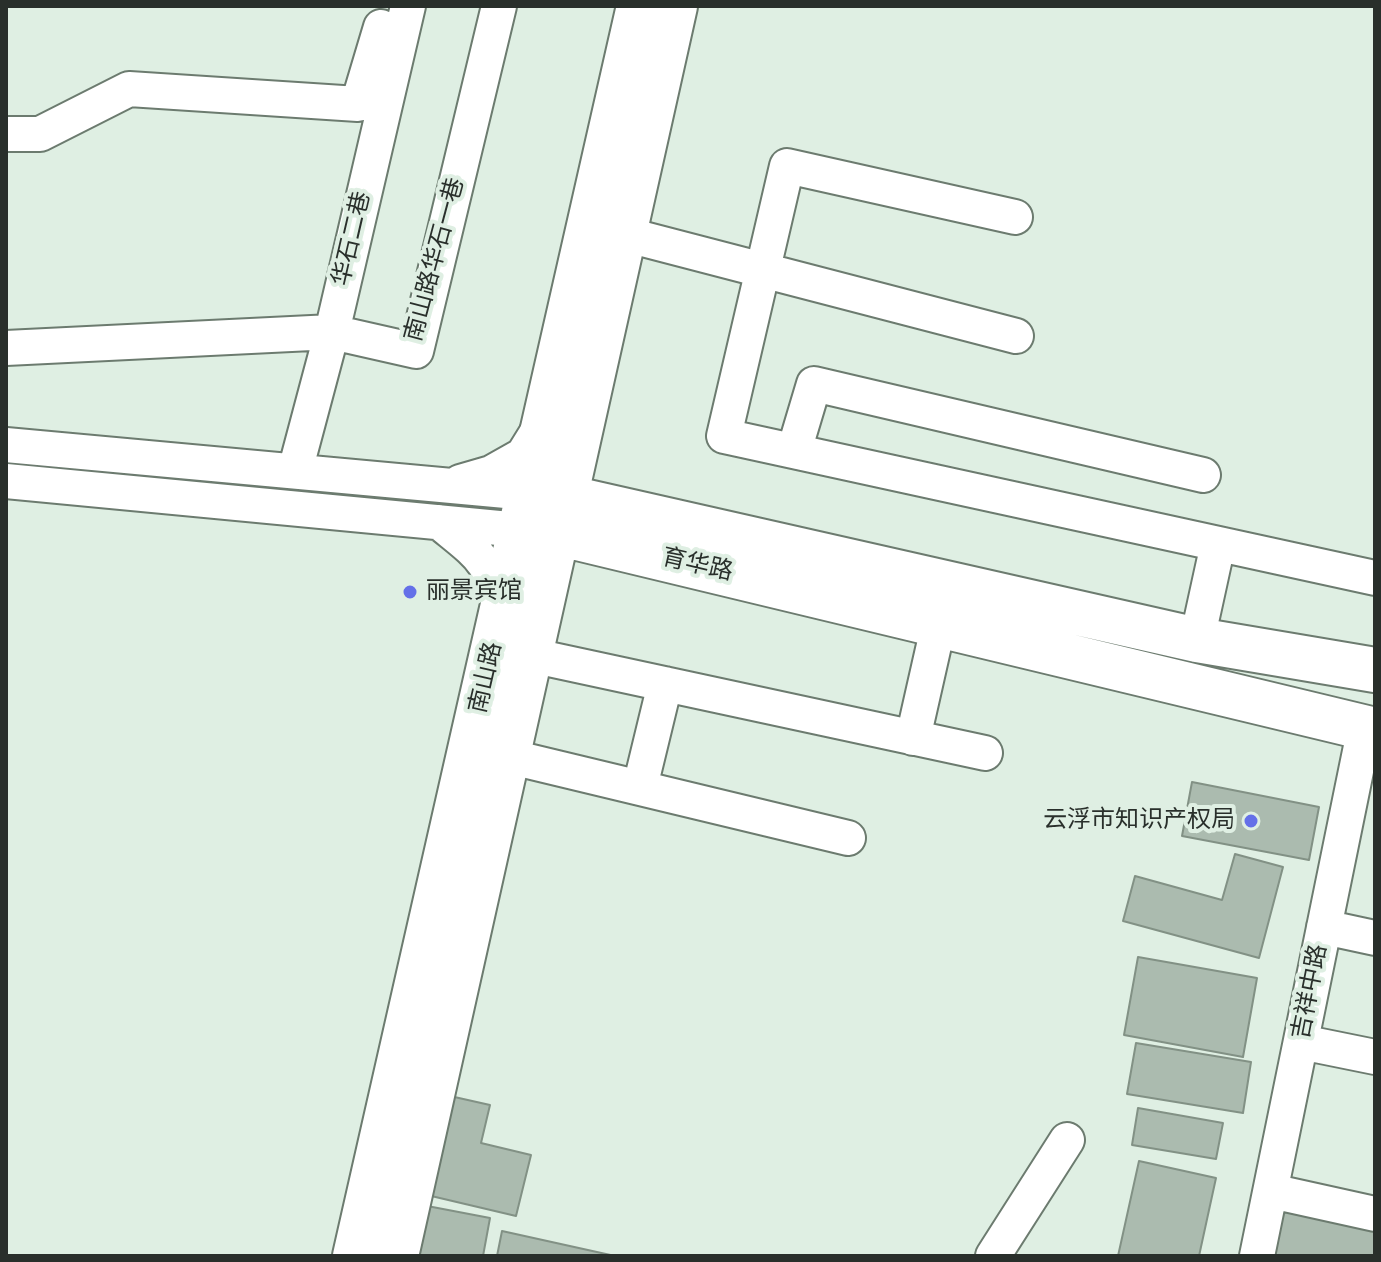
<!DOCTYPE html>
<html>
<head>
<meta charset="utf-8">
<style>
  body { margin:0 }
  #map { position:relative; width:1381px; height:1262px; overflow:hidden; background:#dfefe3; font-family:Jost,sans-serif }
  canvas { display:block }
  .frame { position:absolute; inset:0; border:8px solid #292f2b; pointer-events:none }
</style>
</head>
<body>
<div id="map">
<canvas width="1381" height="1262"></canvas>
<div class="frame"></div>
</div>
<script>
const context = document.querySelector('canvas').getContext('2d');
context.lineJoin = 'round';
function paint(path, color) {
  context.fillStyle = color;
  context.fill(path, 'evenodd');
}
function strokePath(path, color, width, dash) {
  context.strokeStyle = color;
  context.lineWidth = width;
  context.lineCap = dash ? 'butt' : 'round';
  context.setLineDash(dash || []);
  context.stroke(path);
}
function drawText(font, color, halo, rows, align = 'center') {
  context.font = font + ' Jost,"Noto Sans SC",sans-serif';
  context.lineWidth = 8;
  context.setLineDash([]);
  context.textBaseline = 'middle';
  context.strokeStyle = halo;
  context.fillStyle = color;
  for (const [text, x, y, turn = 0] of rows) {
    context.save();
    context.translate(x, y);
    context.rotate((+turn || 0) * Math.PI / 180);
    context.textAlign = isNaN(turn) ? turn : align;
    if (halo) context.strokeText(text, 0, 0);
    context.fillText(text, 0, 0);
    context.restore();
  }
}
const building = new Path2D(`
  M 1192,782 L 1319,807 L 1309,860 L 1182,836 Z
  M 1235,854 L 1283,867 L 1259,958 L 1123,921 L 1135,876 L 1222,900 Z
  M 1138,957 L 1257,978 L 1243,1057 L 1124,1035 Z
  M 1136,1043 L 1251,1062 L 1243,1113 L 1127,1094 Z
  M 450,1096 L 490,1105 L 481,1143 L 531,1155 L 516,1216 L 427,1195 Z
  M 1138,1108 L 1223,1123 L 1216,1159 L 1132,1145 Z
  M 1139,1161 L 1216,1178 L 1199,1256 L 1118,1256 Z
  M 422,1205 L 490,1218 L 483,1256 L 412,1256 Z
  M 1281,1205 L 1375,1226 L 1375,1256 L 1270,1256 Z
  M 502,1231 L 615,1256 L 497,1256 Z`);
paint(building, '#abbbaf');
strokePath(building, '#829185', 2);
const minor = new Path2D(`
  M 6,134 L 40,134 L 129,89 L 358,104 L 381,27
  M 1015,217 L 787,166 L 724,436 L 1375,578
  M 624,234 L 1016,336
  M 6,348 L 332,332 L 416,351 L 499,6
  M 6,445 L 528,493
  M 794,451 L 814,384 L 1203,475
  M 295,471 L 332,332 L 408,6
  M 6,481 L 520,530
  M 460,482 L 491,473 L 523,455 L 541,426
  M 439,522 C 479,555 492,560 501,613
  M 1197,640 L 1218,544
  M 530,655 L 985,753
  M 913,738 L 939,623
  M 507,756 L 848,838
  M 640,787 L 665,684
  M 1324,927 L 1375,938
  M 1301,1042 L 1375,1057
  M 1271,1191 L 1375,1214
  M 993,1256 L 1067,1140
  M 1257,1256 L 1365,727`);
const major = new Path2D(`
  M 536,494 L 565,497 L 1197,640 L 1375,670
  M 527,530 L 557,533 L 1375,730
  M 355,1256 L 639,6
  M 396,1256 L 675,6`);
strokePath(minor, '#6c7b6f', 38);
strokePath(major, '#6c7b6f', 48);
strokePath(minor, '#fff', 34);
strokePath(major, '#fff', 44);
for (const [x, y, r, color] of [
  [410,592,8,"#6470e8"],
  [1251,821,8,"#6470e8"]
]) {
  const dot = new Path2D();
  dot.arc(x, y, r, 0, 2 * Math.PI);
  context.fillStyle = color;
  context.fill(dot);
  strokePath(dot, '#dfefe3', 3);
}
drawText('24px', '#292f2b', '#dfefe3', [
  ["华石二巷",353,239,-77],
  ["南山路华石一巷",436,260,-75],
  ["育华路",697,566,13],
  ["南山路",487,678,-77],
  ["吉祥中路",1311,992,-79]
]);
drawText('24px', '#292f2b', '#dfefe3', [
  ["丽景宾馆",426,592],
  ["云浮市知识产权局",1235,821,"right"]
], 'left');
</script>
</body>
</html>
